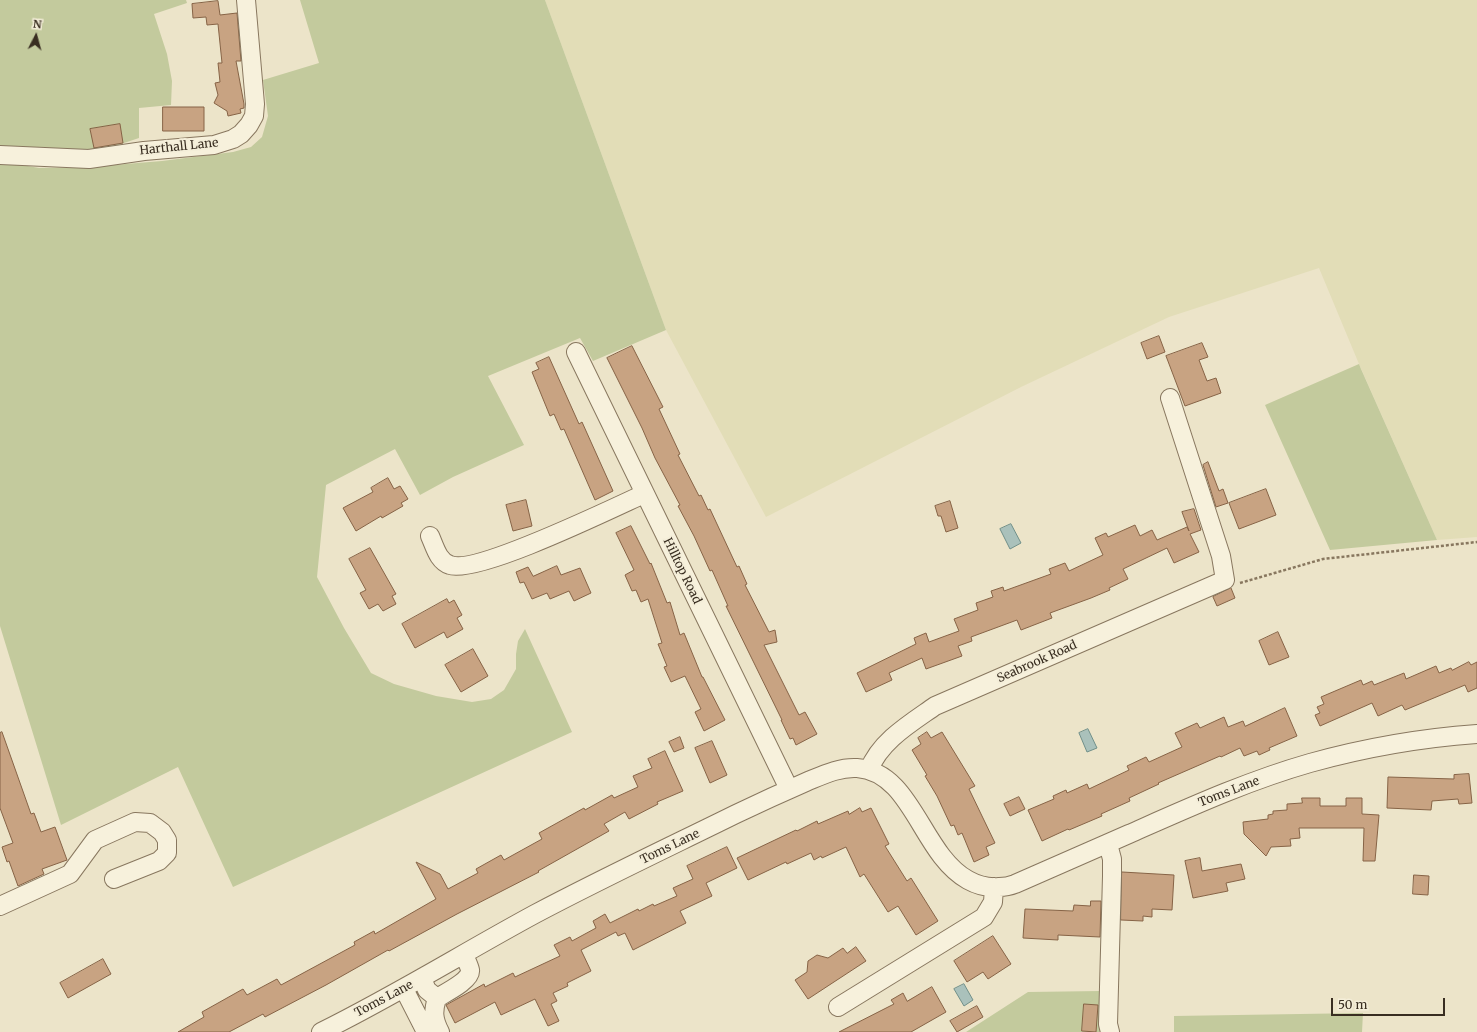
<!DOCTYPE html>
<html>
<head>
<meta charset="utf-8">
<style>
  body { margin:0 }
  #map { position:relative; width:1477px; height:1032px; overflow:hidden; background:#ece4c9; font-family:Merriweather,serif }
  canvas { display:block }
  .north { position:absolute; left:16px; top:16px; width:40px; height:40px; -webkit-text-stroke:3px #f4eed9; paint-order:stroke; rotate:6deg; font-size:11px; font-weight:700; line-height:16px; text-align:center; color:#392e21 }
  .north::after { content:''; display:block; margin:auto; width:14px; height:18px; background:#392e21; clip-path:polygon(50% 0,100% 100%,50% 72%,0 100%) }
  .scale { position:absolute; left:1331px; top:998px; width:114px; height:18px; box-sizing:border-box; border:2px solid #392e21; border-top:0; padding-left:5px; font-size:12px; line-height:14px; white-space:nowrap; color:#392e21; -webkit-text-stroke:3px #f4eed9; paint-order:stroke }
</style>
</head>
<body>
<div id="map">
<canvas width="1477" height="1032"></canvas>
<div class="north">N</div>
<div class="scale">50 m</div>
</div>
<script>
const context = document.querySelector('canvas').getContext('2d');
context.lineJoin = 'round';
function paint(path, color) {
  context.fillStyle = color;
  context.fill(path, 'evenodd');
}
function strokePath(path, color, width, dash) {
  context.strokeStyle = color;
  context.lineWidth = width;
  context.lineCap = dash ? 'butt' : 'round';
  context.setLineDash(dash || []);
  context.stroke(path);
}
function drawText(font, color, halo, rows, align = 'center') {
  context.font = font + ' Merriweather,serif';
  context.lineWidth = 4;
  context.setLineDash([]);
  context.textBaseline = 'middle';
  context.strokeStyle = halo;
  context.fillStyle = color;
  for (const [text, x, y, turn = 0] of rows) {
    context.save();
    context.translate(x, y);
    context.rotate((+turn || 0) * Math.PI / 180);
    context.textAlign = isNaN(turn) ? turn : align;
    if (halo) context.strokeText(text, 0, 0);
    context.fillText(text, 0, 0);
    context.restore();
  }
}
paint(new Path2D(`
  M 545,0 L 1477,0 L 1477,537 L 1437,540 L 1359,364 L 1319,268 L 1169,317 L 1021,387 L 766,517 L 666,330 Z`), '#e2ddb7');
paint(new Path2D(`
  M 0,0 L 186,0 L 187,3 L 154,14 L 167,54 L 172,81 L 171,105 L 139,108 L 139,138 L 106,149 L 77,151 L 0,148 Z
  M 300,0 L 545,0 L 666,330 L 593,361 L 580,338 L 488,376 L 524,445 L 453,477 L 420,495 L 395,449 L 326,485 L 317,577 L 344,628 L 371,673 L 394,684 L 436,696 L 472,702 L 491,699 L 504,690 L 516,669 L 516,654 L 518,641 L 525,629 L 572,732 L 233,887 L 178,767 L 61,825 L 0,626 L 0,161 L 39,168 L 89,167 L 162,161 L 233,152 L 251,147 L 262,137 L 268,116 L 263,80 L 319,63 Z
  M 1359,364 L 1361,369 L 1437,540 L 1330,550 L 1265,405 Z
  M 1101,991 L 1101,1032 L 966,1032 L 1028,992 Z
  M 1363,1013 L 1362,1032 L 1174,1032 L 1174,1016 Z`), '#c3ca9d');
const water = new Path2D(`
  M 1011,524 L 1021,543 L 1010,549 L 1000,529 Z
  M 1088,729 L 1097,748 L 1087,752 L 1079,733 Z
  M 964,984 L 973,1000 L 964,1006 L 954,989 Z`);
paint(water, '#aac1bb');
strokePath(water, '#708f89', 1);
const building = new Path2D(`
  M 218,1 L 220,15 L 237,13 L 241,61 L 236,61 L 244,104 L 244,108 L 240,109 L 241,113 L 228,116 L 227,111 L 214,103 L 218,95 L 215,83 L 220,82 L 218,63 L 222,63 L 218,24 L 207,25 L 206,17 L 193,18 L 192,4 Z
  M 163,107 L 204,107 L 204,131 L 163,131 Z
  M 120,124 L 123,143 L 94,148 L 90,129 Z
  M 1159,336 L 1165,352 L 1147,359 L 1141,343 Z
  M 1202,343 L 1208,357 L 1199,360 L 1207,381 L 1216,378 L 1221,393 L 1185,406 L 1166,356 Z
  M 632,346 L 663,407 L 659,409 L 680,454 L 678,455 L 699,496 L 701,495 L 708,510 L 710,509 L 737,567 L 739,566 L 747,584 L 745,585 L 769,632 L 775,630 L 777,642 L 764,645 L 799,715 L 805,712 L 817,734 L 796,745 L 793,738 L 790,739 L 781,720 L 782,720 L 726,606 L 728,606 L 712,570 L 710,571 L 694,536 L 678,506 L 680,505 L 655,458 L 642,428 L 607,358 Z
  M 549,357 L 579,424 L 582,422 L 613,491 L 595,500 L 564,429 L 561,430 L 554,414 L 550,416 L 532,372 L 539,369 L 536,363 Z
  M 1208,462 L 1219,491 L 1223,489 L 1228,503 L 1216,507 L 1203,465 Z
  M 388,478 L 394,489 L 400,486 L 408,499 L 401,503 L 403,506 L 382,518 L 381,516 L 356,531 L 343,508 L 373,492 L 371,488 Z
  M 1266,489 L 1276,515 L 1239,529 L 1229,503 Z
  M 526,500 L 532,526 L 513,531 L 506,505 Z
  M 950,501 L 958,528 L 946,532 L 941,516 L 938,516 L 935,506 Z
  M 1194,509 L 1201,530 L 1190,534 L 1199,552 L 1174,563 L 1167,548 L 1123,569 L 1128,579 L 1109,588 L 1110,590 L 1091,598 L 1050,613 L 1052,618 L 1021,630 L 1017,620 L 971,637 L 972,641 L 958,646 L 962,656 L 926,669 L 922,658 L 889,673 L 892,680 L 866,692 L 857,673 L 916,644 L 914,638 L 926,633 L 929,642 L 959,631 L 954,619 L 978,610 L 976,603 L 993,597 L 991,591 L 1003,587 L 1004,591 L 1051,574 L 1049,569 L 1065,563 L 1069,571 L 1103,555 L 1095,538 L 1106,533 L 1108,537 L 1135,525 L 1140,536 L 1152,530 L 1157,540 L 1187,527 L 1189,531 L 1182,512 Z
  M 631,526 L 650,564 L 651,563 L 667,603 L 670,602 L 680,635 L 684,633 L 702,677 L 703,677 L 725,720 L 704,731 L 695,712 L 701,709 L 685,676 L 671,682 L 664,667 L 667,666 L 658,644 L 662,643 L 648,599 L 641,602 L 636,590 L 632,591 L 625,575 L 634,570 L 616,533 Z
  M 370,548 L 396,594 L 392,596 L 396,604 L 383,611 L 378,604 L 369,609 L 360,593 L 366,590 L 349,559 Z
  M 557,566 L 561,575 L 580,568 L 591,593 L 574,601 L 569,591 L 550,599 L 547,593 L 532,599 L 524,582 L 520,583 L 516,572 L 528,567 L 533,576 Z
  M 1231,588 L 1235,598 L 1217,606 L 1213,597 Z
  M 447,599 L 449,603 L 454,600 L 462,615 L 457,618 L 463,629 L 447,638 L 444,632 L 415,648 L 402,624 Z
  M 1278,632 L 1289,657 L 1269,665 L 1259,641 Z
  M 473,649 L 488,676 L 461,692 L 445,665 Z
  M 1469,662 L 1471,665 L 1477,662 L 1477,688 L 1468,692 L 1465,685 L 1405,710 L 1402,705 L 1378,716 L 1372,703 L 1320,726 L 1315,715 L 1320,713 L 1317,707 L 1324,704 L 1321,697 L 1361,680 L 1363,685 L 1372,681 L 1374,685 L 1404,673 L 1406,679 L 1436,666 L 1439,673 L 1451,668 L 1452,670 Z
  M 1285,708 L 1297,736 L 1269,748 L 1270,750 L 1259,755 L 1257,751 L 1244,756 L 1240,748 L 1221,757 L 1220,756 L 1158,783 L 1159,784 L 1129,798 L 1130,801 L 1101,814 L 1102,816 L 1069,830 L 1068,829 L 1042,841 L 1028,810 L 1054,799 L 1053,796 L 1066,790 L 1067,793 L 1087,784 L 1089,789 L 1129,770 L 1127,766 L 1146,757 L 1149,762 L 1182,747 L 1175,733 L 1197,723 L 1200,728 L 1224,717 L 1228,727 L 1243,721 L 1245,726 Z
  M 2,732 L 31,814 L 34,813 L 41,832 L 55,827 L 67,860 L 42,869 L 44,874 L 18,886 L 9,861 L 7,862 L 2,847 L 13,843 L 0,808 L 0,733 Z
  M 927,732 L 931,738 L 942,732 L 975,786 L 969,789 L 995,843 L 986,847 L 989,855 L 974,862 L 962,833 L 958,835 L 954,825 L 951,826 L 937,796 L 925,776 L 927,775 L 912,750 L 921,744 L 918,738 Z
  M 680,737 L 684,748 L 674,752 L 669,742 Z
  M 712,741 L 727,775 L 710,783 L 695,748 Z
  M 665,751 L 683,791 L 657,802 L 658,804 L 629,819 L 625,812 L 604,824 L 609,831 L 538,871 L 539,872 L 457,914 L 389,951 L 388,950 L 326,985 L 265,1017 L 263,1014 L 229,1032 L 178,1032 L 204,1017 L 202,1012 L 243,989 L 247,995 L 277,979 L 281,985 L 355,945 L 354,942 L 374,931 L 375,934 L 436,899 L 416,862 L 440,874 L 448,889 L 478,873 L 476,869 L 501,855 L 504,860 L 542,839 L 539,833 L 584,808 L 585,810 L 612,795 L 614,798 L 638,787 L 633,776 L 652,768 L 648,759 Z
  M 1469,774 L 1472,803 L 1459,804 L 1458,799 L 1432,801 L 1431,810 L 1387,808 L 1388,777 L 1454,779 L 1454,775 Z
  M 1019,797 L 1025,809 L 1010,816 L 1004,804 Z
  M 1302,798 L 1320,798 L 1320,806 L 1346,806 L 1346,798 L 1362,798 L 1362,814 L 1379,815 L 1375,861 L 1363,861 L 1364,828 L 1299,828 L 1300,838 L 1290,839 L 1291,846 L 1271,847 L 1266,856 L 1244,834 L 1243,822 L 1268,819 L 1268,815 L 1273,814 L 1273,811 L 1287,810 L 1287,804 L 1302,803 Z
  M 860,808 L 862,812 L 871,808 L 889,844 L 885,846 L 907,881 L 911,878 L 938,921 L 916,935 L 898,906 L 888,912 L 864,874 L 860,877 L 846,847 L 822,858 L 821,856 L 814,860 L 811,853 L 787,864 L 786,862 L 748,880 L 737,858 L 796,830 L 797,831 L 817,821 L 818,824 L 848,811 L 849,814 Z
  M 727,847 L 737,868 L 706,883 L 712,896 L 680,911 L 686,923 L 633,950 L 625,933 L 618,936 L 616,932 L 581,950 L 591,971 L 567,983 L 568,986 L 553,993 L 557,1001 L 551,1004 L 559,1021 L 548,1026 L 535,999 L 501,1015 L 495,1002 L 455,1023 L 446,1005 L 484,984 L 485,987 L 513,973 L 515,977 L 560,956 L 554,945 L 570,937 L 572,941 L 596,928 L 593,921 L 605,914 L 610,923 L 638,909 L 639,911 L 653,904 L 654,906 L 677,896 L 673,888 L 693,879 L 687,866 Z
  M 1200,858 L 1202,871 L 1241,864 L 1245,879 L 1226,883 L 1228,891 L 1193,898 L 1185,861 Z
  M 1122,872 L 1174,875 L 1172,910 L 1152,909 L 1152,917 L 1143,916 L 1143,921 L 1121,920 Z
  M 1414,875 L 1429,876 L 1428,895 L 1413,894 Z
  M 1091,901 L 1101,901 L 1100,937 L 1058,935 L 1058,940 L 1023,938 L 1025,909 L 1073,911 L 1074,905 L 1090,906 Z
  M 993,936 L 1011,964 L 988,979 L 983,972 L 967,982 L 954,961 Z
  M 856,947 L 866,961 L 808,999 L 795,980 L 807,972 L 808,961 L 817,955 L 828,958 L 843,948 L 847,953 Z
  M 103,959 L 111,974 L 68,998 L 60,983 Z
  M 932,987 L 946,1012 L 911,1032 L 839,1032 L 894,1004 L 891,1000 L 903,993 L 907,1001 Z
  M 1084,1004 L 1098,1005 L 1096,1032 L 1082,1031 Z
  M 977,1006 L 983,1017 L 957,1032 L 950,1021 Z`);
paint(building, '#c8a382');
strokePath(building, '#866346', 1);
const minor = new Path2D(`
  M 0,155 L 89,159 L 144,151 L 214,145 L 233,139 L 241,134 L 249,125 L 254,116 L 255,104 L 246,0
  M 576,352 L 789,789
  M 430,536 C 435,547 438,561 450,565 C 476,575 613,508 644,494
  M 869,770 C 880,741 911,723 935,706 L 1225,580 L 1221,556 L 1170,398
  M 1108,844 L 1112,859 L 1112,876 L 1108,1024 L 1110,1032
  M 0,906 L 70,874 L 95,840 L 135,822 L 150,823 L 162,832 L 167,840 L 167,853 L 159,861 L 114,879
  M 422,979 L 427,990 L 437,998 C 445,993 472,980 470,970 C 469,965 466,960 464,955
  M 404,989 L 426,1032
  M 437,998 C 433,1011 433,1019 440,1032
  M 838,1007 L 984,917 L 993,902 L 994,887
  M 321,1032 C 394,996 463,953 535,914 C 601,879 669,847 736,814 C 759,803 783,792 806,782 C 823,775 839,767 857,768 C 913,772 921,854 968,880 C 977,885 989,888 999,887 C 1004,887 1010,886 1015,884 C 1053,867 1091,851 1129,834 C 1188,808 1247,781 1310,763 C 1364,748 1421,738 1477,734`);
strokePath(minor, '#88775f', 20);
strokePath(new Path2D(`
  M 1240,583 L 1323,559 L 1477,542`), '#88775f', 2.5, [3, 2]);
strokePath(minor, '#f7f1dc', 18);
drawText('12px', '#392e21', '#f4eed9', [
  ["Harthall Lane",179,147,-6],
  ["Hilltop Road",682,571,64],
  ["Seabrook Road",1037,662,-24],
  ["Toms Lane",1229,792,-21],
  ["Toms Lane",670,847,-26],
  ["Toms Lane",384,999,-28]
]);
</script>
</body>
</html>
